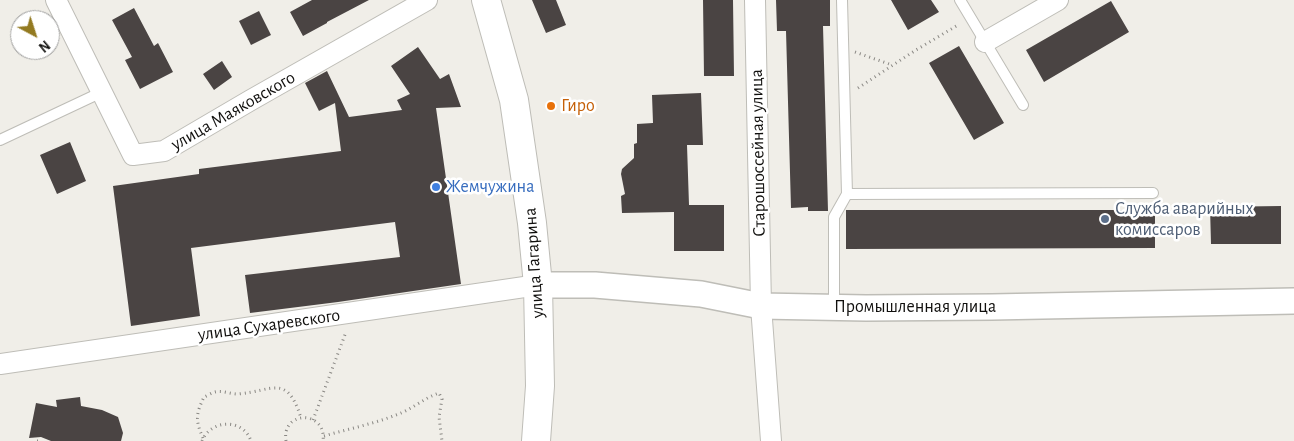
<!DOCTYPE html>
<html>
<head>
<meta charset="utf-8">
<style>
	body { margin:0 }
	#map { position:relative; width:1294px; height:441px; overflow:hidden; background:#f0eee8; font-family:"Alegreya Sans",sans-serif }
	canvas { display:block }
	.north { position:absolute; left:10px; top:10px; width:50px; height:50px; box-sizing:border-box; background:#fff; border:1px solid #9f9f9e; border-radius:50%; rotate:140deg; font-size:14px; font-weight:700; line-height:20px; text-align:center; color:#100f0d }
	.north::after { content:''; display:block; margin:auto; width:18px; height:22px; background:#937a21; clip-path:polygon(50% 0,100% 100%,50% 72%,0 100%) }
</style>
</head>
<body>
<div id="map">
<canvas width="1294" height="441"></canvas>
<div class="north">N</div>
</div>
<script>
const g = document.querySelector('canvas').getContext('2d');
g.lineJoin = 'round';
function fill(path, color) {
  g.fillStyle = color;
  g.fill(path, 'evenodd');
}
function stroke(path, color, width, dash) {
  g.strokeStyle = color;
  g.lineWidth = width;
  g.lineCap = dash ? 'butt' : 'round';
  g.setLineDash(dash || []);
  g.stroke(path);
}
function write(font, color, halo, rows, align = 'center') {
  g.font = font + ' "Alegreya Sans",sans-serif';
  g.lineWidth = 5;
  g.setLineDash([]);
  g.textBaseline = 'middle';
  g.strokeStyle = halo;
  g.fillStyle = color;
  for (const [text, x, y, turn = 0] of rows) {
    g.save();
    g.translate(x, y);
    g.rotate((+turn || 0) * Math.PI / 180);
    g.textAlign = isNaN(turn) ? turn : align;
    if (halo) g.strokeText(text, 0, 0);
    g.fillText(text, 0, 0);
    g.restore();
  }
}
const building = new Path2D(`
	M 312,0 L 369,0 L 327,22 L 327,23 L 303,36 L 290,12 Z
	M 532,0 L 556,0 L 566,25 L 546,33 Z
	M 703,0 L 733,0 L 734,76 L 704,76 Z
	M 776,0 L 830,0 L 830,26 L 823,26 L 828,211 L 808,211 L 808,207 L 791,208 L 786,31 L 777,31 Z
	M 891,0 L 931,0 L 939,12 L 908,30 Z
	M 1111,1 L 1129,32 L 1044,82 L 1026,50 Z
	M 134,8 L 154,46 L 158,43 L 173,72 L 140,89 L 125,60 L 132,57 L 112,20 Z
	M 259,11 L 271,35 L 251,45 L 239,21 Z
	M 959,46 L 1004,123 L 974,140 L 929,63 Z
	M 418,47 L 440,79 L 449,74 L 461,107 L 436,108 L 461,284 L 338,302 L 250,313 L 245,275 L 400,257 L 395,222 L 191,248 L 200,316 L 131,326 L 113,186 L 199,174 L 199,169 L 341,151 L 335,103 L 319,111 L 305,83 L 327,71 L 349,117 L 402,110 L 397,100 L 410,94 L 391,66 Z
	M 222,61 L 232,77 L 214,90 L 203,74 Z
	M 701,93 L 703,145 L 687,145 L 689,205 L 724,205 L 724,251 L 674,251 L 674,212 L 622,213 L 621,196 L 625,194 L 621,174 L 622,169 L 634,158 L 634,144 L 637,143 L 637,124 L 653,123 L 652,95 Z
	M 70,142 L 86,181 L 57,194 L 40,155 Z
	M 1281,206 L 1281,244 L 1211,244 L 1210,207 Z
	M 846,210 L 1155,210 L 1155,248 L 846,249 Z
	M 80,397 L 81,406 L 102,410 L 118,417 L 123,433 L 121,441 L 51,441 L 41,437 L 29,438 L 36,403 L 57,407 L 56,400 Z`);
const path = new Path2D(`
	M 855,52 L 892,65
	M 858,88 L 916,50 L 958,25
	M 313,420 L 346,332
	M 324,436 C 348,429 373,424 396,415 C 411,410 424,398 439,393 L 442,399 L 439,417 L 442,441
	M 203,438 C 195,420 196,414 204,397 C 207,396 211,393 215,392 C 222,390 230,394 238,394 C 273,391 287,373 301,418
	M 37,441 L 41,441
	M 202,441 C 211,419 243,418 251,441
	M 286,441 C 281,410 327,410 323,441`);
const service = new Path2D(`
	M 842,0 L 847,194
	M 960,0 L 1023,105
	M 0,140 L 102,92
	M 834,307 L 834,217 L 847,194 L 1153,193`);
const minor = new Path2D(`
	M 56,0 L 133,155 L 164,151 L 251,100 L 427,0
	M 755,0 L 761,306 L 771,441
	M 985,42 L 1058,0
	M 0,364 L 538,285`);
const tertiary = new Path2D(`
	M 538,285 L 595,285 L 701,294 L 761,306 L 866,308 L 992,307 L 1294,301`);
const secondary = new Path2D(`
	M 486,0 L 514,100 L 532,223 L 538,285 L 540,386 L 536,441`);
const markers = [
	[551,106,5,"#e8710a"],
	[436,187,5,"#3f7fe0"],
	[1105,219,5,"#5c6f8a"]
];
const foodNames = [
	["Гиро",561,106]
];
const streetNames = [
	["улица Маяковского",233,111,-30],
	["Старошоссейная улица",758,153,-91],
	["улица Гагарина",534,263,-94],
	["Промышленная улица",915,307],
	["улица Сухаревского",269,325,-8]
];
const shopNames = [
	["Жемчужина",446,187]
];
const serviceNames = [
	["Служба аварийных",1115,209],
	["комиссаров",1115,230]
];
fill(building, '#4a4443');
stroke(service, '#bebdb7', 12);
stroke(minor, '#bebdb7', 22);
stroke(tertiary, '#bebdb7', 28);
stroke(secondary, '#bebdb7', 30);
stroke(path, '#8a8884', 3, [1, 4]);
stroke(service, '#fff', 10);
stroke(minor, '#fff', 20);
stroke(tertiary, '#fff', 25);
stroke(secondary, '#fff', 28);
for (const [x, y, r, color] of markers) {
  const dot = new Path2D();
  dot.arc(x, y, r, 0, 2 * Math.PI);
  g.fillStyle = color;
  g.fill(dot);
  stroke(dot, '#fff', 2);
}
write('18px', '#c56008', '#fff', foodNames, 'left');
write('18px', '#100f0d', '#fff', streetNames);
write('18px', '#366cbe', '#fff', shopNames, 'left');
write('18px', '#4e5e75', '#fff', serviceNames, 'left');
</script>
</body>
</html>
